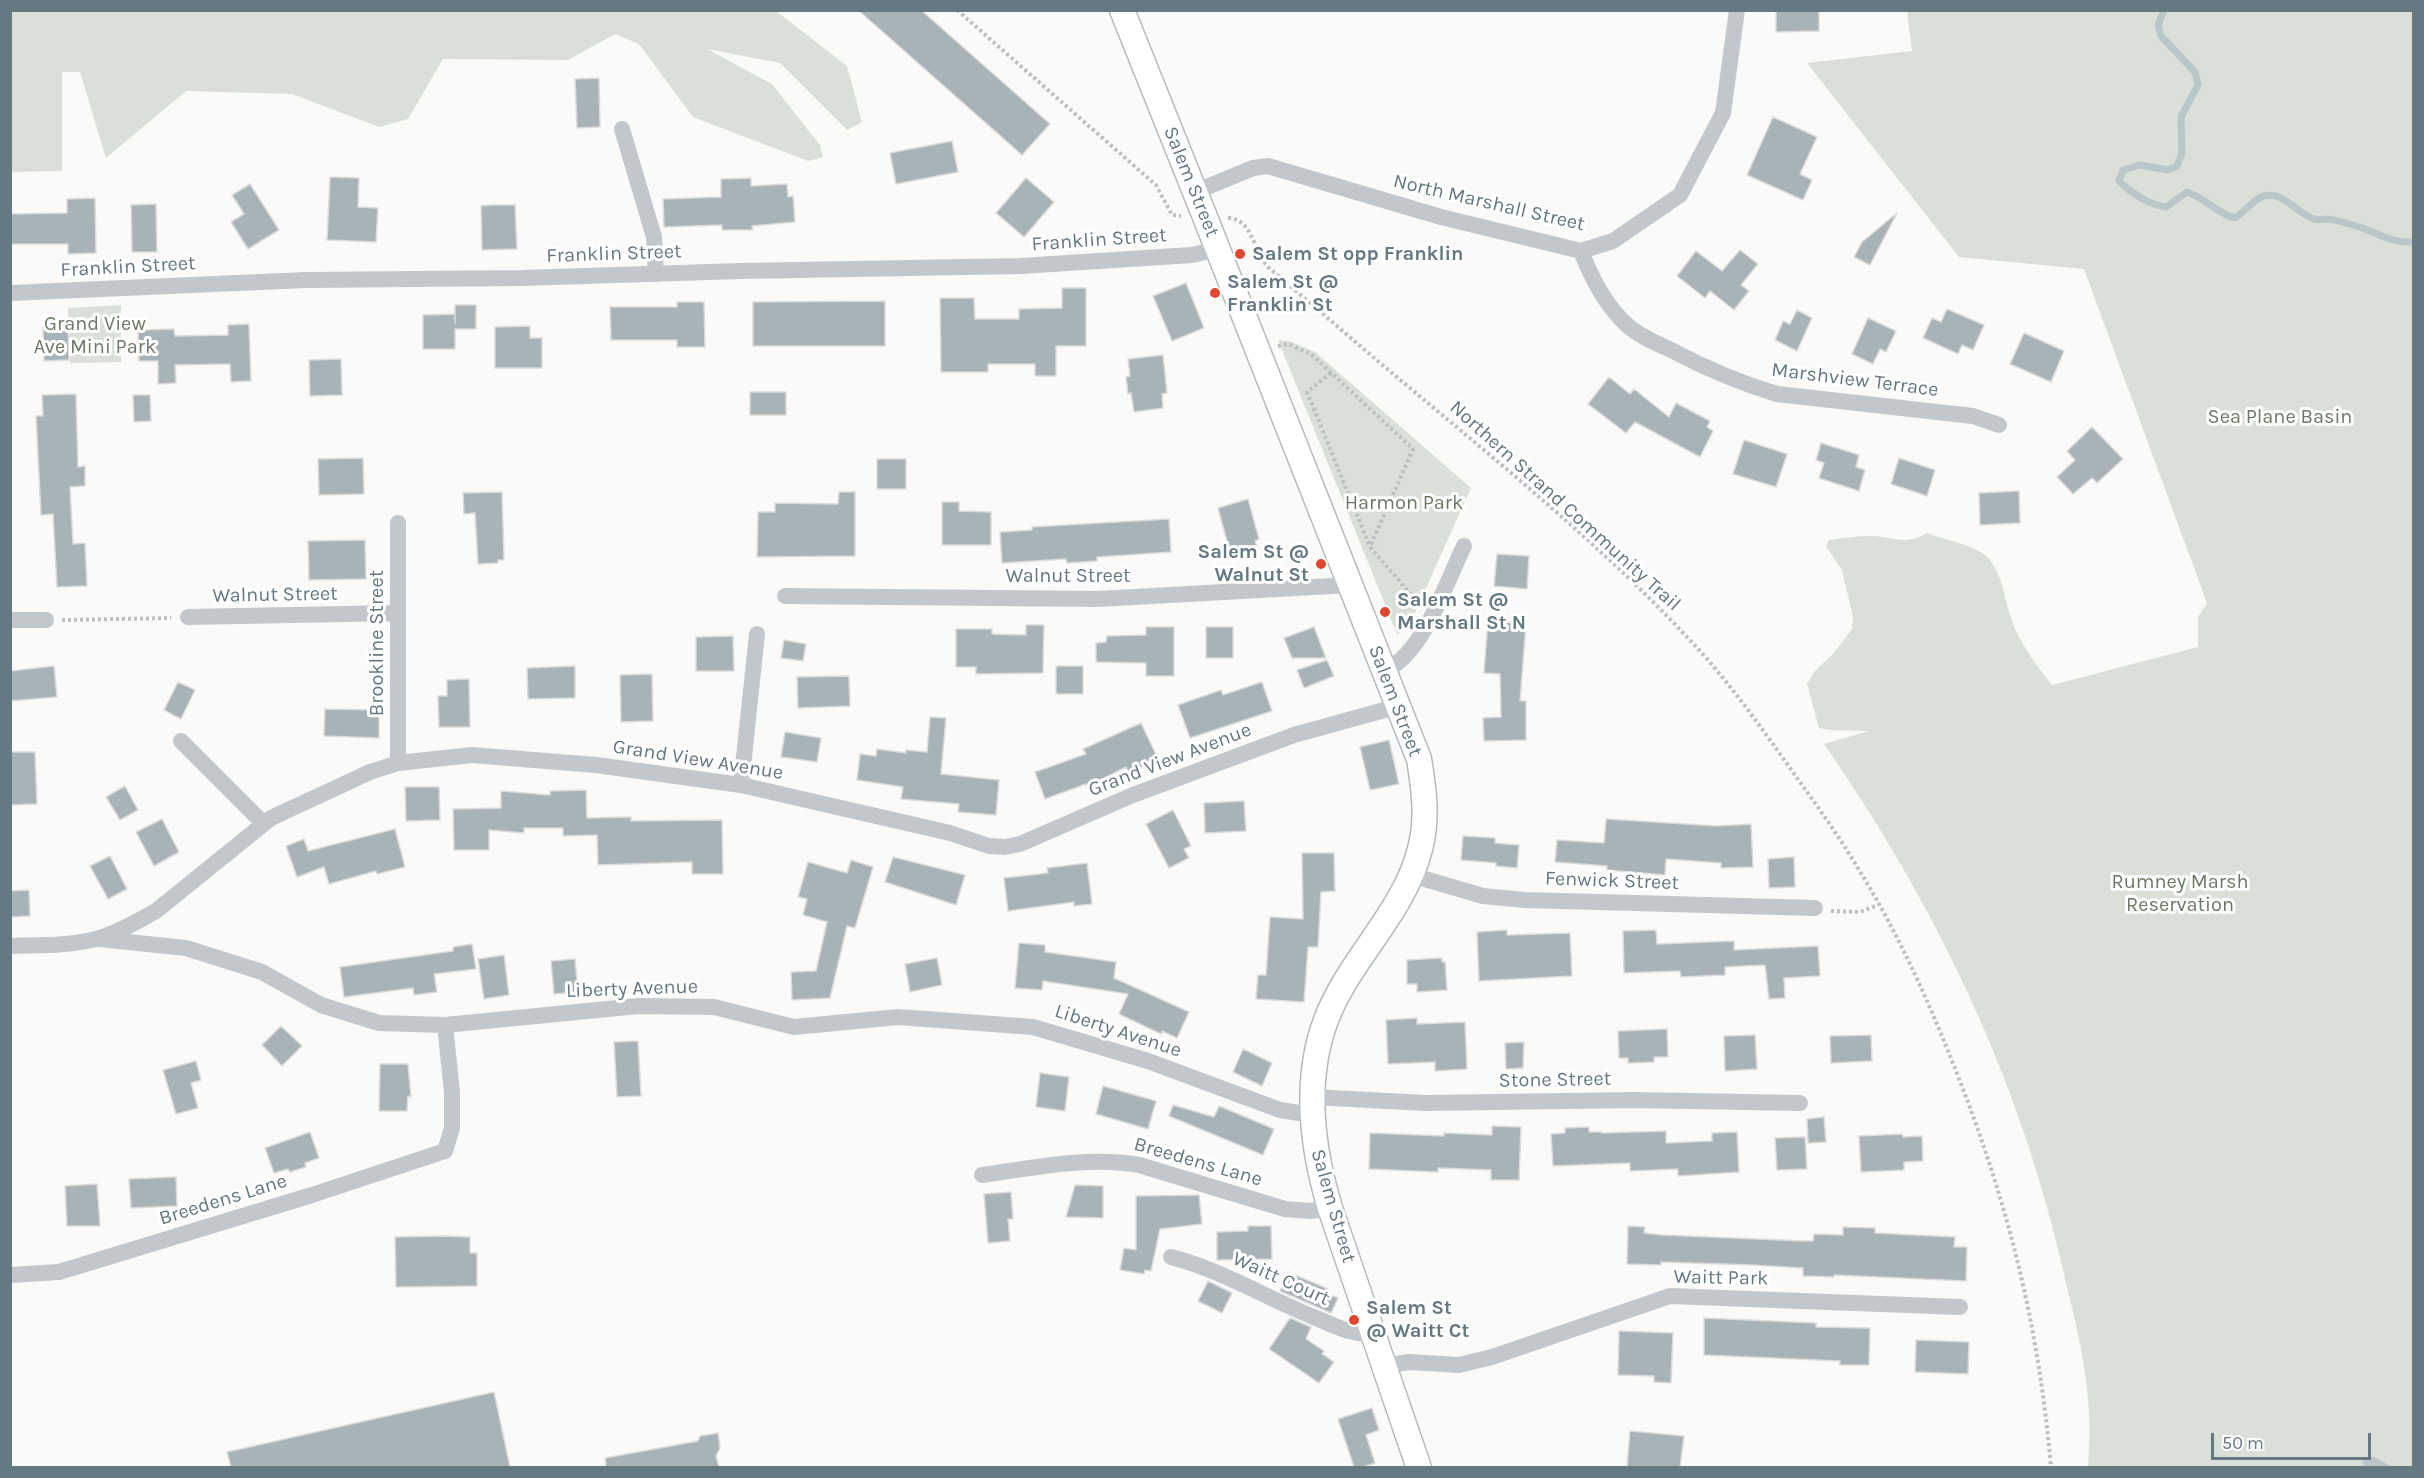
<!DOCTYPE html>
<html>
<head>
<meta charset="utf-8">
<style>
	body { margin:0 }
	#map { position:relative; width:2424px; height:1478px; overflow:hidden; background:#fafaf8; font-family:Karla,sans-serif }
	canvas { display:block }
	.frame { position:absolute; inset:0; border:12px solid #657982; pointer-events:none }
	.scale { position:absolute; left:2211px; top:1433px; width:160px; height:27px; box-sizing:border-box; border:3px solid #657982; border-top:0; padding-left:8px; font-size:18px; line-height:21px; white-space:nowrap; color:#657982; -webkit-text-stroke:4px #fff; paint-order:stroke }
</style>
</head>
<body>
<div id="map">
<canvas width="2424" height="1478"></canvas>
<div class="frame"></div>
<div class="scale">50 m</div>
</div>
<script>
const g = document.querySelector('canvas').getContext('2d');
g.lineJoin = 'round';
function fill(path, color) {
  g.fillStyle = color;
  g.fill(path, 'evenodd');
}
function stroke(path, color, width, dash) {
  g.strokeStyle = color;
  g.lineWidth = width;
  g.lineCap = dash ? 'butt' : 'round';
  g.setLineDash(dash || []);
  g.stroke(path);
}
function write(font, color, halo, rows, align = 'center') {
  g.font = font + ' Karla,sans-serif';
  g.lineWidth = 6;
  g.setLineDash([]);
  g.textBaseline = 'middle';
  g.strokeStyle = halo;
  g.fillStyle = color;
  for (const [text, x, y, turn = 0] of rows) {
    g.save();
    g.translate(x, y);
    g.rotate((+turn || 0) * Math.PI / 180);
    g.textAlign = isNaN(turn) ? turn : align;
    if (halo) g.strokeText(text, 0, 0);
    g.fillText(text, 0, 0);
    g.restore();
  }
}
const green = new Path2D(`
	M 10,11 L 776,11 L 847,66 L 862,122 L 847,130 L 780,63 L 707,49 L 772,84 L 820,145 L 823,157 L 808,161 L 693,117 L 639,44 L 615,34 L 568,60 L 443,59 L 408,119 L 379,127 L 292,94 L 186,91 L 106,158 L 80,72 L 62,72 L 62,171 L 11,172 Z
	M 1907,11 L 2413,11 L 2413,1467 L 2088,1467 C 2089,1449 2090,1431 2089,1413 C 2087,1365 2074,1316 2063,1270 C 2020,1079 1935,904 1824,744 L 1869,731 L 1830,730 L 1819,728 L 1807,684 L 1814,672 L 1834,653 L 1852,629 L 1853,617 L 1842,570 L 1826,546 L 1829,540 C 1843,538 1858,536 1872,536 C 1896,537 1904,546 1927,533 C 1944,540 1976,545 1987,557 C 2003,573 2004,598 2011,618 C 2018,641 2037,666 2052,685 L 2198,647 L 2198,617 L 2207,603 L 2084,269 L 1959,257 L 1807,63 L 1912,51 Z
	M 121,305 L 121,362 L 70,363 L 68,308 Z
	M 1278,340 L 1289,341 L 1315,352 L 1471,488 L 1408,628 L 1397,634 Z`);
const water = new Path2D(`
	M 2374,1457 L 2392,1467 L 2365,1467 L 2362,1463 L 2366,1458 Z`);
const stream = new Path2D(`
	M 2164,10 L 2158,25 L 2161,36 L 2195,72 L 2198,85 L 2181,117 L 2182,153 L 2177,166 L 2168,170 L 2140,165 L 2123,170 L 2119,181 C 2131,193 2149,205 2166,207 L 2187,192 C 2205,198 2217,213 2235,218 C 2245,212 2253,199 2264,196 C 2284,191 2297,214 2314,219 C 2318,220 2324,219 2328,219 C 2337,220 2347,223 2356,226 C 2377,232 2389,243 2414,242`);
const building = new Path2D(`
	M 858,10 L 921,10 L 1050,124 L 1022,155 Z
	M 1776,10 L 1819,10 L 1819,31 L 1776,32 Z
	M 599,78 L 600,127 L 577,128 L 575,79 Z
	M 1773,117 L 1817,137 L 1800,174 L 1812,180 L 1803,200 L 1747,175 Z
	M 952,141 L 958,172 L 896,184 L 890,153 Z
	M 330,177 L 359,178 L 358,207 L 378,208 L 376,242 L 327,240 Z
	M 751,178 L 751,186 L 787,184 L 788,197 L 793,196 L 795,222 L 752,226 L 753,230 L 722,230 L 722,225 L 664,227 L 663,199 L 721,197 L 721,179 Z
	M 1026,178 L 1054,202 L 1024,237 L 996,213 Z
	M 250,184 L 279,230 L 248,249 L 231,222 L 244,214 L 232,195 Z
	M 95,198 L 96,253 L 68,254 L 68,244 L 10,244 L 10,214 L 67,213 L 67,199 Z
	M 156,204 L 157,252 L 132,252 L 131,205 Z
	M 491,205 L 515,205 L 517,249 L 482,250 L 481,206 Z
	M 1897,213 L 1870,265 L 1854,257 L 1862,242 Z
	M 1740,250 L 1758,264 L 1741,285 L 1749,291 L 1734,310 L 1710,291 L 1705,298 L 1677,276 L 1696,251 L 1722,271 Z
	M 1186,283 L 1204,328 L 1172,341 L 1153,296 Z
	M 1062,288 L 1086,288 L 1086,346 L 1056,346 L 1056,376 L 1035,376 L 1035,364 L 988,364 L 988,372 L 941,372 L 940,298 L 974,298 L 975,319 L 1019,319 L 1019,309 L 1062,308 Z
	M 885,301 L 885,346 L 753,346 L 753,302 Z
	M 677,302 L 704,302 L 705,347 L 677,347 L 677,340 L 611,340 L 610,307 L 677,307 Z
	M 455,305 L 476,305 L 476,329 L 455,329 L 455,349 L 423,349 L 423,315 L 455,314 L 455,323 Z
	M 1947,309 L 1984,325 L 1973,350 L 1962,345 L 1958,354 L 1923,338 L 1932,318 L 1941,322 Z
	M 1797,310 L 1812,318 L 1797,351 L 1775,340 L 1783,321 L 1790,324 Z
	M 1868,318 L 1896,331 L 1886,352 L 1880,349 L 1873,364 L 1852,354 Z
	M 249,324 L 251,381 L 231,382 L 230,364 L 175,365 L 176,383 L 158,384 L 158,361 L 139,361 L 138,330 L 174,329 L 175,336 L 228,335 L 228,325 Z
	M 68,325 L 69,360 L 44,361 L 43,326 Z
	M 530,326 L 530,338 L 542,338 L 542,368 L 495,368 L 495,327 Z
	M 2024,333 L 2064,351 L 2051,382 L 2010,364 Z
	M 1163,355 L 1167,393 L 1162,394 L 1163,408 L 1134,412 L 1131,393 L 1128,394 L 1126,377 L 1130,376 L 1128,359 Z
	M 341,359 L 342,395 L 310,396 L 309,360 Z
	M 1609,377 L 1630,394 L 1634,389 L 1669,417 L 1676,403 L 1710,421 L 1707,427 L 1713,431 L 1700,457 L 1635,422 L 1626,433 L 1588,404 Z
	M 750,392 L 786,392 L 786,415 L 750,415 Z
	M 76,394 L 78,467 L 85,466 L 85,486 L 70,487 L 73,544 L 85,543 L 87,586 L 57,587 L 53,514 L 41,515 L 36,416 L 43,416 L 42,395 Z
	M 133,395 L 150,395 L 151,421 L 134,422 Z
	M 2092,427 L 2123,459 L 2097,483 L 2092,478 L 2073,494 L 2057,477 L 2075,460 L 2067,451 Z
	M 1744,440 L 1787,454 L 1776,487 L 1733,474 Z
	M 1821,443 L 1859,455 L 1856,467 L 1865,470 L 1859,491 L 1819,478 L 1824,463 L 1816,460 Z
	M 363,458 L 364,494 L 319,495 L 318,459 Z
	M 1899,458 L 1935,470 L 1927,496 L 1891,484 Z
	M 877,459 L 906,459 L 906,489 L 877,489 Z
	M 2019,491 L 2020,523 L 1980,525 L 1979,493 Z
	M 502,492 L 504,560 L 498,560 L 498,563 L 478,564 L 475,513 L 464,514 L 463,493 Z
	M 839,492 L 855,492 L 855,556 L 757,557 L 758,512 L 775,512 L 775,503 L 838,504 Z
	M 1248,499 L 1259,539 L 1255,541 L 1257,548 L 1231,556 L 1218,508 Z
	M 942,502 L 959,502 L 959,511 L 991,512 L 991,545 L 942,545 Z
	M 1169,519 L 1171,552 L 1097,557 L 1097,561 L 1067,563 L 1066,559 L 1002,563 L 1000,532 L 1032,530 L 1032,527 Z
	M 365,540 L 366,579 L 309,580 L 308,541 Z
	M 1497,554 L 1529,556 L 1527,589 L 1494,586 Z
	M 1488,620 L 1526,624 L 1520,701 L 1526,701 L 1526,740 L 1484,741 L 1483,718 L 1501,717 L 1500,674 L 1484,673 Z
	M 1026,625 L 1044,625 L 1043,673 L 976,674 L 976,667 L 956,667 L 956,629 L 992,629 L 992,634 L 1026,635 Z
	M 1146,627 L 1174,627 L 1174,676 L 1146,676 L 1146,663 L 1096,662 L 1096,643 L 1106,642 L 1107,636 L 1146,635 Z
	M 1206,627 L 1233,627 L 1233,658 L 1206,658 Z
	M 1314,627 L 1326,658 L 1292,658 L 1284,638 Z
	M 733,636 L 734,671 L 696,671 L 696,637 Z
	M 784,640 L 806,644 L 803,661 L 781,658 Z
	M 1327,660 L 1334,676 L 1304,688 L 1297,670 Z
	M 54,666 L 57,697 L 10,701 L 10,671 Z
	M 575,666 L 575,698 L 528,699 L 527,668 Z
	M 1056,666 L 1083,666 L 1083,694 L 1056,694 Z
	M 652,674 L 653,721 L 621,722 L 620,675 Z
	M 849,676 L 850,706 L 798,708 L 797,677 Z
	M 469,679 L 470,727 L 439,727 L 438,696 L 447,696 L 447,680 Z
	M 178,682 L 195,690 L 181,719 L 164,710 Z
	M 1262,682 L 1272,711 L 1190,738 L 1178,705 L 1221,690 L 1223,695 Z
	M 325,709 L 379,710 L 379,738 L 324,736 Z
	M 930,717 L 946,718 L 941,774 L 999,780 L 996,815 L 958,812 L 959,804 L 901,799 L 903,787 L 857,780 L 860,754 L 876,756 L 877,749 L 906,753 L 906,750 L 927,752 Z
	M 1141,723 L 1158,759 L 1129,773 L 1126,767 L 1087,787 L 1086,784 L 1045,799 L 1035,772 L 1086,754 L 1083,749 Z
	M 785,732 L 821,738 L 817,762 L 781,757 Z
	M 1389,740 L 1399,784 L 1370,790 L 1360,747 Z
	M 10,752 L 35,752 L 37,804 L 10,805 Z
	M 125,786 L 138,810 L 120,820 L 106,797 Z
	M 405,787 L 439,787 L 440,820 L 406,821 Z
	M 586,790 L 587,818 L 631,817 L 631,821 L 722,820 L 723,874 L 692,874 L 692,862 L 598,865 L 597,835 L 563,836 L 563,828 L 524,828 L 524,833 L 489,830 L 489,850 L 454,850 L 453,809 L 501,808 L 501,791 L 550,795 L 550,791 Z
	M 1244,801 L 1246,831 L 1205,833 L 1204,803 Z
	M 1173,810 L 1191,846 L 1184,849 L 1189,858 L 1169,868 L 1146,824 Z
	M 162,819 L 179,852 L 154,866 L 136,832 Z
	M 1606,819 L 1717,826 L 1751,824 L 1753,867 L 1721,868 L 1721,863 L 1666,859 L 1665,875 L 1607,870 L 1607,866 L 1555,862 L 1557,840 L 1604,843 Z
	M 395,829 L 405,867 L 377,874 L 376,871 L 329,884 L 324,867 L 297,877 L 286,846 L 304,839 L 308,851 Z
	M 1463,836 L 1495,838 L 1495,843 L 1519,845 L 1517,868 L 1496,866 L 1496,863 L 1461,860 Z
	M 1302,853 L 1334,853 L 1335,891 L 1321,892 L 1318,947 L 1308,947 L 1304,1002 L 1256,999 L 1258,975 L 1266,975 L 1270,917 L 1303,919 Z
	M 110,856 L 127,889 L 108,899 L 90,866 Z
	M 893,857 L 965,875 L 956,905 L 885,882 Z
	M 1794,857 L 1795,887 L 1769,888 L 1768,859 Z
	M 851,860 L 873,867 L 855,928 L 847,926 L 830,998 L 792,1000 L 791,972 L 816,971 L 827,922 L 803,915 L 807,899 L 798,897 L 808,862 L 847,873 Z
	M 1087,863 L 1092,904 L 1074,906 L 1074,902 L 1008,911 L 1004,878 L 1048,873 L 1047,868 Z
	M 29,890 L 30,916 L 10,917 L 10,891 Z
	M 1507,930 L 1507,935 L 1570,933 L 1572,976 L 1479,981 L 1477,932 Z
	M 1656,930 L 1657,944 L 1734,941 L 1734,950 L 1818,946 L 1820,976 L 1784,978 L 1785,998 L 1769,999 L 1765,965 L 1725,967 L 1725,975 L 1681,977 L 1680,971 L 1624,973 L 1623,931 Z
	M 1019,943 L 1045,945 L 1045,952 L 1116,962 L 1114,978 L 1189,1012 L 1177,1038 L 1162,1031 L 1161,1034 L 1119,1014 L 1128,994 L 1043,981 L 1042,990 L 1015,988 Z
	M 472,944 L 476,969 L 434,974 L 437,992 L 414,995 L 413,988 L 344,997 L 340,967 L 453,951 L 453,947 Z
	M 504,955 L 509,995 L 484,999 L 478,959 Z
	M 937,958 L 942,985 L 910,992 L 905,964 Z
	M 1442,958 L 1442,962 L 1445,962 L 1447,990 L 1417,992 L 1417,984 L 1407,984 L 1407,960 Z
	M 575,959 L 578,992 L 554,994 L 551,961 Z
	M 1417,1018 L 1417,1024 L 1465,1022 L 1467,1069 L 1435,1071 L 1435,1062 L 1388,1064 L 1386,1020 Z
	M 281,1026 L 302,1046 L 282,1066 L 262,1045 Z
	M 1667,1029 L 1668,1057 L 1654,1057 L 1654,1062 L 1628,1063 L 1628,1058 L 1619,1058 L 1618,1031 Z
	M 1755,1035 L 1757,1069 L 1725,1071 L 1724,1036 Z
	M 1871,1035 L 1872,1061 L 1831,1063 L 1830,1036 Z
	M 638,1041 L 641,1096 L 617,1097 L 614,1042 Z
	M 1524,1042 L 1523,1068 L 1506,1069 L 1505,1043 Z
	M 1243,1049 L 1272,1063 L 1262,1086 L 1233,1072 Z
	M 196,1061 L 201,1080 L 191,1083 L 198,1108 L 176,1114 L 163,1070 Z
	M 380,1064 L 408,1064 L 411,1097 L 408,1096 L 407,1111 L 379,1111 Z
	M 1040,1073 L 1069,1077 L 1065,1111 L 1036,1107 Z
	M 1103,1086 L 1156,1101 L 1148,1129 L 1096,1114 Z
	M 1173,1105 L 1214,1117 L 1219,1106 L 1274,1129 L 1263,1155 L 1169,1116 Z
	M 1824,1117 L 1826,1142 L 1808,1143 L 1807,1119 Z
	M 1492,1126 L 1521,1127 L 1519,1180 L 1491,1180 L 1491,1170 L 1438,1168 L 1438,1172 L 1369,1169 L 1370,1133 L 1444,1136 L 1444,1133 L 1492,1135 Z
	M 1589,1127 L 1589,1132 L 1601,1132 L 1601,1133 L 1666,1131 L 1666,1143 L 1712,1141 L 1712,1133 L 1737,1132 L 1739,1172 L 1678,1176 L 1678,1169 L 1630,1171 L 1630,1163 L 1553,1166 L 1551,1134 L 1565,1133 L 1565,1128 Z
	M 310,1132 L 319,1158 L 305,1163 L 306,1167 L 290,1172 L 288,1169 L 274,1173 L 265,1148 Z
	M 1902,1134 L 1903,1137 L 1922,1136 L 1923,1161 L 1904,1162 L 1904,1170 L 1861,1172 L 1859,1136 Z
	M 1805,1137 L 1807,1169 L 1777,1170 L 1775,1138 Z
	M 176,1177 L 177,1206 L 131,1208 L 129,1179 Z
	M 97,1184 L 100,1226 L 67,1226 L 65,1186 Z
	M 1075,1185 L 1103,1186 L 1103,1218 L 1066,1217 Z
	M 1011,1192 L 1013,1219 L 1008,1219 L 1010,1241 L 988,1243 L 984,1194 Z
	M 1199,1195 L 1202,1224 L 1160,1229 L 1151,1271 L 1145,1270 L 1144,1274 L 1120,1270 L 1124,1248 L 1136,1250 L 1136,1196 Z
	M 1248,1226 L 1271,1226 L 1272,1259 L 1217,1260 L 1217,1232 L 1248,1231 Z
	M 1628,1226 L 1645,1227 L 1644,1233 L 1662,1235 L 1804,1241 L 1813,1241 L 1814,1234 L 1843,1235 L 1843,1227 L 1875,1228 L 1875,1233 L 1955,1237 L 1954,1247 L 1967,1247 L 1966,1281 L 1834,1275 L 1834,1277 L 1803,1276 L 1803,1268 L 1753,1265 L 1661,1262 L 1661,1265 L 1627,1264 Z
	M 443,1236 L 470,1237 L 470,1253 L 477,1253 L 477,1286 L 396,1287 L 395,1237 Z
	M 1288,1272 L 1328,1289 L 1327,1293 L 1338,1298 L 1331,1313 L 1280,1291 Z
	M 1208,1281 L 1232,1293 L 1222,1313 L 1198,1301 Z
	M 1290,1318 L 1311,1327 L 1306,1339 L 1324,1351 L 1322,1354 L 1334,1362 L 1319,1383 L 1269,1349 Z
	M 1704,1318 L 1816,1323 L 1816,1327 L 1870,1328 L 1869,1365 L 1840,1365 L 1840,1361 L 1704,1355 Z
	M 1619,1331 L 1673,1333 L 1671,1383 L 1654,1382 L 1654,1376 L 1618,1375 Z
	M 1916,1340 L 1969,1342 L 1968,1374 L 1915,1372 Z
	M 494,1392 L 510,1467 L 231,1467 L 227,1452 Z
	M 1372,1408 L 1379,1430 L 1366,1435 L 1375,1463 L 1363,1467 L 1354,1467 L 1338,1419 Z
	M 1630,1431 L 1684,1436 L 1680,1467 L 1627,1467 Z
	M 718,1433 L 720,1448 L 716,1456 L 719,1467 L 606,1467 L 605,1458 L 698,1441 L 700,1436 Z`);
const path = new Path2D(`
	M 957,10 L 1156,185 L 1172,215 L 1181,216
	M 1228,218 C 1253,219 1252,249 1268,267 C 1315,307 1362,348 1410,388 C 1505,468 1602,546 1687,637 C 1726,678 1759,724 1792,771 C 1815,803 1839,836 1859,870 C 1898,933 1929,1002 1956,1071 C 2008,1203 2039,1326 2051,1468
	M 1278,346 L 1288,344 L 1311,354 L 1413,449 L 1370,547
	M 1331,373 L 1307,392 L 1370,547 L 1419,604
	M 62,620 L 171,618
	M 1831,911 L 1860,912 L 1878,905`);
const minor = new Path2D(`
	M 622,129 L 654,237 L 656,274
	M 1195,192 L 1253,168 L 1268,166 L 1441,217 L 1581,251 L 1613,241 L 1680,195 L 1723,113 L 1737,10
	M 1581,251 C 1591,277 1606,306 1627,325 C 1639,336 1656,343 1671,350 C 1705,368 1740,383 1777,394 L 1973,416 L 1999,425
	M 10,293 L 306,280 L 522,278 L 741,271 L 1021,266 L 1192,255 L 1218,249
	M 398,523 L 398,763
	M 785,596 L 1098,599 L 1350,585
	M 188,617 L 398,613
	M 10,620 L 46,620
	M 1385,671 C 1424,652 1445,585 1464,546
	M 181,741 L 262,822
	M 741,785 L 757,634
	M 1411,875 L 1483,896 L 1525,900 L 1815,908
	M 99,939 L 186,948 L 262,972 L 321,1005 L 379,1023 L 445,1025 L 638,1006 L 714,1007 L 794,1027 L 898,1017 L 1033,1027 L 1148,1061 L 1280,1110 L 1312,1115
	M 10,946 C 38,945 68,946 96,939 C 116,934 138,921 156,911 L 271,818 L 370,772 L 398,763 L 472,755 L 596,765 L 741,785 L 950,833 L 989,846 L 1005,847 L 1020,844 L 1133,795 L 1294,735 L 1399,706
	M 1312,1097 L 1426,1103 L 1634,1100 L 1800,1103
	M 982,1175 C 1033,1168 1087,1156 1139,1165 L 1285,1209 L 1310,1211 L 1330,1208
	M 1171,1257 C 1222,1270 1268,1299 1316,1318 C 1335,1326 1353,1336 1373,1333
	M 10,1275 L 59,1272 L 312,1195 L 445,1151 L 452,1128 L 452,1092 L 445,1025
	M 1385,1366 L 1409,1362 L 1459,1365 L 1492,1357 L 1670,1296 L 1960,1307`);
const secondary = new Path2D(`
	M 1122,10 L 1205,217 L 1419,759 C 1424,789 1428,819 1420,849 C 1404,913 1349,959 1326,1020 C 1303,1081 1312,1148 1330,1208 L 1419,1468`);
const markers = [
	[1240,254,6,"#e24630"],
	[1215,293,6,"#e24630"],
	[1321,564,6,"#e24630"],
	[1385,612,6,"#e24630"],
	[1354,1320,6,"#e24630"]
];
const streetNames = [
	["Salem Street",1191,182,68],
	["North Marshall Street",1489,203,13],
	["Franklin Street",1099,240,-4],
	["Franklin Street",614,254,-2],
	["Franklin Street",128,267,-3],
	["Marshview Terrace",1855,380,7],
	["Northern Strand Community Trail",1565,506,42],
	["Walnut Street",1068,576],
	["Walnut Street",275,595,-1],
	["Brookline Street",377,643,-90],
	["Salem Street",1395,701,69],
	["Grand View Avenue",698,760,9],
	["Grand View Avenue",1170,760,-21],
	["Fenwick Street",1612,881,2],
	["Liberty Avenue",632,989,-2],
	["Liberty Avenue",1118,1031,18],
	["Stone Street",1555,1080,-1],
	["Breedens Lane",1198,1162,16],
	["Breedens Lane",223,1200,-17],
	["Salem Street",1333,1206,74],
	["Waitt Park",1721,1278,1],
	["Waitt Court",1281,1279,24]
];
const poiNames = [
	["Salem St opp Franklin",1252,254],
	["Salem St @",1227,282],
	["Franklin St",1227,305],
	["Salem St @",1309,552,"right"],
	["Walnut St",1309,575,"right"],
	["Salem St @",1397,600],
	["Marshall St N",1397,623],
	["Salem St",1366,1308],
	["@ Waitt Ct",1366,1331]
];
const parkNames = [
	["Grand View",95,324],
	["Ave Mini Park",95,347],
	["Sea Plane Basin",2280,417],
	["Harmon Park",1404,503],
	["Rumney Marsh",2180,882],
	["Reservation",2180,905]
];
fill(green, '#dadfd7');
fill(water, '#b9c7ca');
stroke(stream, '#b9c7ca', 7);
fill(building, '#a8b3b7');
stroke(building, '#dcdcda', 1.5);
stroke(secondary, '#b3bbbe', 27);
stroke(path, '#bbc0c2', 4, [3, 3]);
stroke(minor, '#c1c7ca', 16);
stroke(secondary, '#fff', 24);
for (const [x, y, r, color] of markers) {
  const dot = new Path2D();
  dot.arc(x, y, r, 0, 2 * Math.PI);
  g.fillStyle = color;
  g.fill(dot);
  stroke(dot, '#fff', 2);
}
write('20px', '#657982', '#fff', streetNames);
write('bold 20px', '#657982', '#fff', poiNames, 'left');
write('20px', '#6a7a64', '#fff', parkNames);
</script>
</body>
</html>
